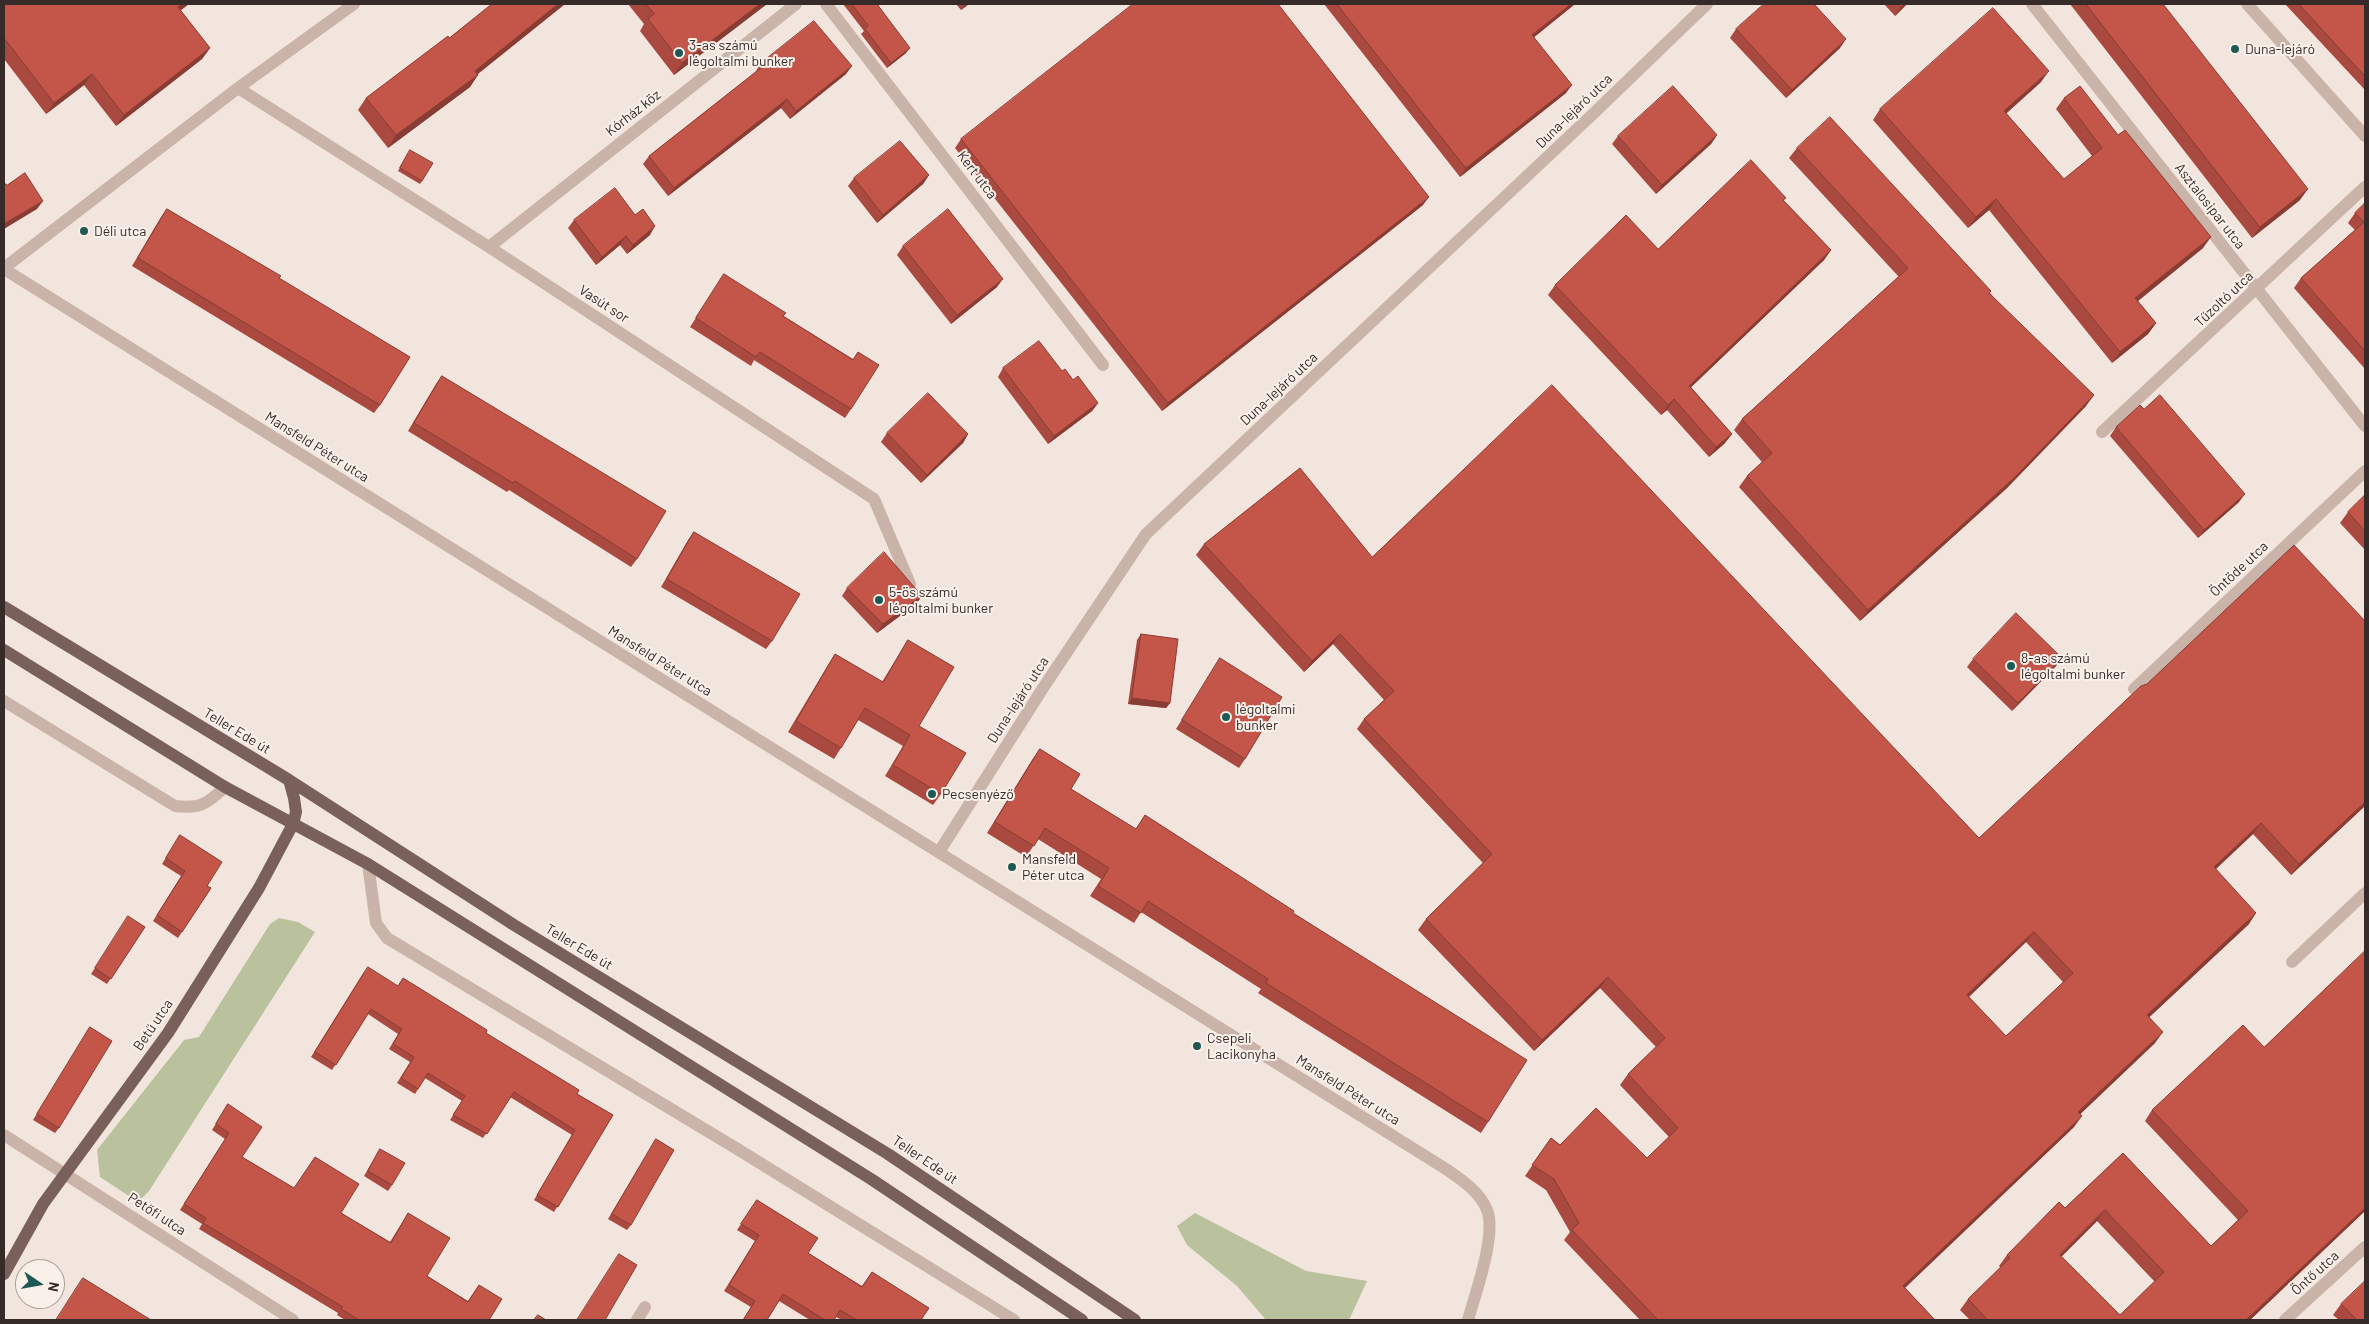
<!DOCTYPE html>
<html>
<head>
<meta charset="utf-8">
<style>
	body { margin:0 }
	#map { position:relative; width:2369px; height:1324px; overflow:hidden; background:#f2e5dd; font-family:Barlow,sans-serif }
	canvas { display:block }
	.frame { position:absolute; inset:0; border:5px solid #372b29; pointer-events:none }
	.north { position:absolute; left:15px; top:1259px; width:50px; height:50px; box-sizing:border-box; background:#faf0ea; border:1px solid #aca19d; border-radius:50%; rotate:102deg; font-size:14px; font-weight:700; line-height:20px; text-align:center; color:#372b29 }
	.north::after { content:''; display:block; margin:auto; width:18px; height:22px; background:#1f5954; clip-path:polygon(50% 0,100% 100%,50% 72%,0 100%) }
</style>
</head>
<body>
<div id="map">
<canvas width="2369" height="1324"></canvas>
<div class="frame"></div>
<div class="north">N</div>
</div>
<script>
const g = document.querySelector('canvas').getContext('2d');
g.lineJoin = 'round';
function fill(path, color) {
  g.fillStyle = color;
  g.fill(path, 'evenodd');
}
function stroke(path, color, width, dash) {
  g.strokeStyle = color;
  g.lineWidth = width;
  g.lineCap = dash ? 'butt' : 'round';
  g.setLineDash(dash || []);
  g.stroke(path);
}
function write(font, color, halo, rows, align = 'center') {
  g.font = font + ' Barlow,sans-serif';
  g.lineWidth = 4;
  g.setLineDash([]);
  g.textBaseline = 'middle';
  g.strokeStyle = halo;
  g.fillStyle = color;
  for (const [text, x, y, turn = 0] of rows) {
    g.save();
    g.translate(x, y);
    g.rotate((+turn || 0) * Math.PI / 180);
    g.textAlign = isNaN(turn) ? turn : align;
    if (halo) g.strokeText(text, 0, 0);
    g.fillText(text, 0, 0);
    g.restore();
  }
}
const green = new Path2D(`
	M 279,918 L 298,922 L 315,932 L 149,1191 L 138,1202 L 100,1177 L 97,1150 L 184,1040 L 199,1037 L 270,924 Z
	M 1195,1213 L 1306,1271 L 1367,1281 L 1349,1320 L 1266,1320 L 1237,1286 L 1187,1245 L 1177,1226 Z`);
const minor = new Path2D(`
	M 826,4 L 1103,365
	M 2032,4 L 2365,426
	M 2247,4 L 2365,136
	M 238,88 L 489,247 L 874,499 L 910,584
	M 489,247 L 796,4
	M 4,268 L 238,88 L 354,4
	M 4,269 L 1446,1169 C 1462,1180 1480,1192 1487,1210 C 1497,1234 1475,1295 1468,1320
	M 2102,432 L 2365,187
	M 2134,689 L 2365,471
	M 4,701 L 175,806 C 200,809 207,804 225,787
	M 939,852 L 1043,688 L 1146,534 L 1593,114 L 1707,4
	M 368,864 L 376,923 L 387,938 L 739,1150 L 1014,1320
	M 2292,962 L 2365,893
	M 4,1135 L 293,1320
	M 637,1320 L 645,1307
	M 2285,1320 L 2365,1247`);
const major = new Path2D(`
	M 4,607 L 289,780 L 514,925 L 888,1154 L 1135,1320
	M 4,650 L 225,787 L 368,864 L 871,1179 L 1082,1320
	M 4,1274 L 43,1204 L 168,1033 L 259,888 L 293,824 L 296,812 L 294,798 L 289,780`);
const wall = new Path2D(`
	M 4,4 L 189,4 L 180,11 L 210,48 L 202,59 L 116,126 L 84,85 L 46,114 L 4,59 Z
	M 565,4 L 478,74 L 470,87 L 388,148 L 358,110 L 366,98 L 449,38 Z
	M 628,4 L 767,4 L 674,75 L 640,31 L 644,24 Z
	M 843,4 L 877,4 L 906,53 L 887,68 L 861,34 L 864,31 Z
	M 956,4 L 969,4 L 961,10 Z
	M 1324,4 L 1575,4 L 1534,37 L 1566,93 L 1460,177 Z
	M 1884,4 L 1907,4 L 1895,16 Z
	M 2070,4 L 2163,4 L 2300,200 L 2252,238 Z
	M 2285,4 L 2365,4 L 2365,90 Z
	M 1736,29 L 1840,48 L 1786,98 L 1730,38 Z
	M 760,64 L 846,74 L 790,119 L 781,108 L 668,196 L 643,164 L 649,156 L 755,73 Z
	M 2041,82 L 2006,113 L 2064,179 L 2092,156 L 2056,109 L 2064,98 L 2203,248 L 2138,301 L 2156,323 L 2148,334 L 2112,363 L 1989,210 L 1968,228 L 1873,120 L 1880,109 Z
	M 1717,135 L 1711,144 L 1656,194 L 1612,144 L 1618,136 Z
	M 961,139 L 1423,205 L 1162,411 L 955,148 Z
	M 1797,148 L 1990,293 L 2086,406 L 2007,488 L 1860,621 L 1739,487 L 1747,476 L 1762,462 L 1734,430 L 1742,419 L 1899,277 L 1789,158 Z
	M 408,153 L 422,181 L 420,184 L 398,171 Z
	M 929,175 L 923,184 L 877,223 L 848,186 L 854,178 Z
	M 1784,201 L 1831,250 L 1824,260 L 1691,387 L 1732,434 L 1724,444 L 1709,457 L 1667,410 L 1661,415 L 1548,295 L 1555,285 L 1658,249 Z
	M 2365,203 L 2365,369 L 2294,288 L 2301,278 L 2355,230 L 2348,223 L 2355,213 Z
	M 167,209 L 279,278 L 380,405 L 374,413 L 132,266 L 161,217 Z
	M 574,220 L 650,235 L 627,254 L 620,245 L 596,265 L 568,228 Z
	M 903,246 L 997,287 L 951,324 L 897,255 Z
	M 724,274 L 783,316 L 853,359 L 858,352 L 851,409 L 845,418 L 754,360 L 751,366 L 690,327 Z
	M 1003,368 L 1062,371 L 1073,380 L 1098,403 L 1092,411 L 1048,444 L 998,377 Z
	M 442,376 L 637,559 L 631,567 L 509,490 L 507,492 L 408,431 L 436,384 Z
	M 2144,409 L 2239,502 L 2198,538 L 2110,436 L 2116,427 Z
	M 887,433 L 968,434 L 963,443 L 921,483 L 881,442 Z
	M 2365,495 L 2365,550 L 2340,523 L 2348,512 Z
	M 694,532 L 772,641 L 766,649 L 661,587 L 688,540 Z
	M 1204,544 L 1372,557 L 1979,838 L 2365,806 L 2291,875 L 2253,834 L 2216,869 L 2249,924 L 2149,1017 L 2155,1043 L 2080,1114 L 2074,1127 L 1905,1288 L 1935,1320 L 1640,1320 L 1564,1240 L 1570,1232 L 1546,1190 L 1525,1176 L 1551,1138 L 1560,1145 L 1647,1158 L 1669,1137 L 1620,1085 L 1628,1074 L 1656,1047 L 1600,988 L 1534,1051 L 1418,930 L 1426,919 L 1483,863 L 1357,729 L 1364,719 L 1384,700 L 1333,644 L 1304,672 L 1196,555 ZM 2026,942 L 2063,982 L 2006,1036 L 1969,997 Z
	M 847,588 L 922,596 L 916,604 L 877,633 L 842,596 Z
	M 1141,634 L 1170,703 L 1166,708 L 1128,704 L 1137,640 Z
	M 908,640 L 919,726 L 941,794 L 933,805 L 885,776 L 903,746 L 858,720 L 841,748 L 834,759 L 788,732 L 828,665 L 835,654 L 882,682 L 901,651 Z
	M 1220,658 L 1245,759 L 1239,768 L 1176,729 Z
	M 2062,658 L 2056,666 L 2012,711 L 1967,667 L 1973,659 Z
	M 1040,749 L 1071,789 L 1136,829 L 1145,815 L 1293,913 L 1488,1122 L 1481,1133 L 1258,993 L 1261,989 L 1141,912 L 1134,923 L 1090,896 L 1101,879 L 1038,839 L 1026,857 L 987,833 L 1032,760 Z
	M 180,835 L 207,886 L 211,888 L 178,938 L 153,921 L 181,876 L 162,864 Z
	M 125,922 L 145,927 L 107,984 L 91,974 Z
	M 364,972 L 398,986 L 486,1033 L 577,1094 L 613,1115 L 554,1212 L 534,1200 L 572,1135 L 510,1097 L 483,1138 L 450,1120 L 462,1101 L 425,1078 L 415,1094 L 397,1083 L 410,1062 L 389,1049 L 398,1034 L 368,1014 L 332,1070 L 311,1057 Z
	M 90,1027 L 59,1128 L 55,1133 L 33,1120 Z
	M 228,1104 L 242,1157 L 294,1188 L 341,1213 L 390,1242 L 408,1213 L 427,1276 L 468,1301 L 479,1285 L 489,1320 L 345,1320 L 337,1315 L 338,1313 L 199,1229 L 202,1224 L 180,1210 L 225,1139 L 212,1130 Z
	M 2152,1110 L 2365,1211 L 2250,1320 L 1970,1320 L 1960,1310 L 1968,1299 L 2001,1268 L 1999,1266 L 2007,1255 L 2065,1208 L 2123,1153 L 2211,1246 L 2238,1220 L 2145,1121 ZM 2097,1221 L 2155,1282 L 2120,1315 L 2061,1257 Z
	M 656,1139 L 631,1225 L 627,1230 L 608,1219 Z
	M 380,1149 L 392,1185 L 388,1191 L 364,1176 Z
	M 757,1200 L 808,1253 L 862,1286 L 872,1272 L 921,1320 L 842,1320 L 836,1317 L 834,1320 L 810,1320 L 779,1301 L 767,1320 L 743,1320 L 751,1307 L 724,1291 L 755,1241 L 737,1230 Z
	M 2341,1304 L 2365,1320 L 2339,1320 L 2333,1315 Z`);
const shadedWall = new Path2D(`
	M 183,4 L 189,4 L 170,18 L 178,7 Z
	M 558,4 L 565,4 L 466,83 L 475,71 Z
	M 760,4 L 767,4 L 674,75 L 682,63 Z
	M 965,4 L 969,4 L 961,10 Z
	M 1571,4 L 1575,4 L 1527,43 L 1532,35 Z
	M 1904,4 L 1907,4 L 1895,16 L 1901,7 Z
	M 1846,39 L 1840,48 L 1786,98 L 1792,90 Z
	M 210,48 L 202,59 L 116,126 L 124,115 Z
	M 910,48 L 906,53 L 887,68 L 891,63 Z
	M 852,66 L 846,74 L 790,119 L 796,111 Z
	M 2049,71 L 2041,82 L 1997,122 L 2004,111 Z
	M 92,74 L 84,85 L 46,114 L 54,103 Z
	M 478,75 L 470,87 L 388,148 L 396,135 Z
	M 1572,85 L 1566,93 L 1460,177 L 1466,168 Z
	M 787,99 L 781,108 L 668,196 L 674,188 Z
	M 1717,135 L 1711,144 L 1656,194 L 1662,185 Z
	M 929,175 L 923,184 L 877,223 L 883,215 Z
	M 2308,189 L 2300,200 L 2252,238 L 2260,227 Z
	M 1429,197 L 1423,205 L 1162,411 L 1168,403 Z
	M 1996,199 L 1989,210 L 1968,228 L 1976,217 Z
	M 43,201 L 37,209 L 4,229 L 4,225 L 5,223 Z
	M 655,226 L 650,235 L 627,254 L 633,245 Z
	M 626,236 L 620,245 L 596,265 L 602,257 Z
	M 2211,237 L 2203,248 L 2128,309 L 2135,298 Z
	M 1831,250 L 1824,260 L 1682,396 L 1689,386 Z
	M 1003,279 L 997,287 L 951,324 L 957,315 Z
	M 2156,323 L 2148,334 L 2112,363 L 2120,352 Z
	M 2094,395 L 2086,406 L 2007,488 L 1860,621 L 1868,610 Z
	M 1674,399 L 1667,410 L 1661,415 L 1668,405 Z
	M 1098,403 L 1092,411 L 1048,444 L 1054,436 Z
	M 968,434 L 963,443 L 921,483 L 927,475 Z
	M 1732,434 L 1724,444 L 1709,457 L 1716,447 Z
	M 2245,494 L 2239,502 L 2198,538 L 2204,530 Z
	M 922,596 L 916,604 L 877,633 L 883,624 Z
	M 1340,634 L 1333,644 L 1304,672 L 1312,661 Z
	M 2062,658 L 2056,666 L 2012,711 L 2018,703 Z
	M 1132,698 L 1170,703 L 1166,708 L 1128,704 Z
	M 2365,802 L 2365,806 L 2291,875 L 2299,864 Z
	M 2261,823 L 2253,834 L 2206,878 L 2214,867 Z
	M 2256,913 L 2249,924 L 2140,1026 L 2147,1015 Z
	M 2034,932 L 2026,942 L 1959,1006 L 1967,995 Z
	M 1608,977 L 1600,988 L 1534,1051 L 1542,1040 Z
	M 2163,1032 L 2155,1043 L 2071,1123 L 2078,1112 Z
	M 2082,1116 L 2074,1127 L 1895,1297 L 1903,1286 Z
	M 2365,1208 L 2365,1211 L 2250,1320 L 2246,1320 Z
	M 2105,1210 L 2097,1221 L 2052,1266 L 2060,1255 Z`);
const building = new Path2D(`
	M 4,4 L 183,4 L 178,7 L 210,48 L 124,115 L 92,74 L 54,103 L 4,38 Z
	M 492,4 L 558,4 L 475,71 L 478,75 L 396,135 L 366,98 L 448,36 L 449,38 Z
	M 646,4 L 760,4 L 682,63 L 648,19 L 654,14 Z
	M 852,4 L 877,4 L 910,48 L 891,63 L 865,29 L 868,26 Z
	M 1133,4 L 1278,4 L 1429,197 L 1168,403 L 961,139 Z
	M 1337,4 L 1571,4 L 1532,35 L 1572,85 L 1466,168 Z
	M 1764,4 L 1814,4 L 1846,39 L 1792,90 L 1736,29 Z
	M 1898,4 L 1904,4 L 1901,7 Z
	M 2086,4 L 2163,4 L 2308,189 L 2260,227 Z
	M 2299,4 L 2365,4 L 2365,76 Z
	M 1993,8 L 2049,71 L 2004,111 L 2064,179 L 2102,148 L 2064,98 L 2080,86 L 2118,135 L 2125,130 L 2211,237 L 2135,298 L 2156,323 L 2120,352 L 1996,199 L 1976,217 L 1880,109 Z
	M 814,21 L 852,66 L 796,111 L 787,99 L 674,188 L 649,156 L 762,67 L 760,64 Z
	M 1673,86 L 1717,135 L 1662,185 L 1618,136 Z
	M 1830,117 L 1991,291 L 1989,293 L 2094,395 L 2015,477 L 1868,610 L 1747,476 L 1772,453 L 1742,419 L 1908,268 L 1797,148 Z
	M 900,141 L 929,175 L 883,215 L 854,178 Z
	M 410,150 L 433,163 L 422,181 L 400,168 Z
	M 1751,160 L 1786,198 L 1783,200 L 1831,250 L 1689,386 L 1732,434 L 1716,447 L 1674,399 L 1668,405 L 1555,285 L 1626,215 L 1658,249 Z
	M 25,173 L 43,201 L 5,223 L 4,222 L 4,183 L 7,185 Z
	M 615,188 L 635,215 L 643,209 L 655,226 L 633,245 L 626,236 L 602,257 L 574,220 Z
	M 2365,203 L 2365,351 L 2301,278 L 2364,222 L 2355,213 Z
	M 167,209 L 281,276 L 279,278 L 410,357 L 380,405 L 138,258 Z
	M 948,209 L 1003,279 L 957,315 L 903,246 Z
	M 724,274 L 786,313 L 783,316 L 853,360 L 858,352 L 879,365 L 851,409 L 760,352 L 756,357 L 696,318 Z
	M 1039,341 L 1062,371 L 1065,369 L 1073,380 L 1078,376 L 1098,403 L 1054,436 L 1003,368 Z
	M 442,376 L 666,511 L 637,559 L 515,481 L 513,483 L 414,423 Z
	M 1552,385 L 1979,838 L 2141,686 L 2147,684 L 2294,545 L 2365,621 L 2365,802 L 2299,864 L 2261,823 L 2214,867 L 2256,913 L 2147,1015 L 2163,1032 L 2078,1112 L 2082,1116 L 1903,1286 L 1935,1320 L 1658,1320 L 1572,1230 L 1579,1223 L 1554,1179 L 1532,1165 L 1551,1138 L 1560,1145 L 1596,1108 L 1647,1158 L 1678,1128 L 1628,1074 L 1665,1038 L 1608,977 L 1542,1040 L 1426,919 L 1492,854 L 1364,719 L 1394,691 L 1340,634 L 1312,661 L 1204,544 L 1300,468 L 1372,557 ZM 2034,932 L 2073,973 L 2006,1036 L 1967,995 Z
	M 928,393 L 968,434 L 927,475 L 887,433 Z
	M 2160,395 L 2245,494 L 2204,530 L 2116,427 L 2140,405 L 2144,409 Z
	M 2365,495 L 2365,531 L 2348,512 Z
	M 694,532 L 800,594 L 772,641 L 667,579 Z
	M 884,552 L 922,596 L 883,624 L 847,588 Z
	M 2016,613 L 2062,658 L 2018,703 L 1973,659 Z
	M 1141,634 L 1178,639 L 1170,703 L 1132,698 Z
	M 908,640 L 954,667 L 919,726 L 966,753 L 941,794 L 893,765 L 910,735 L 865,708 L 841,748 L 796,721 L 835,654 L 883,682 Z
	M 1220,658 L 1282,697 L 1245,759 L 1182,720 Z
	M 1040,749 L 1080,774 L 1071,789 L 1136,829 L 1145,815 L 1294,911 L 1293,913 L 1527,1060 L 1488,1122 L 1266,983 L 1268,979 L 1148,901 L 1141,913 L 1098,886 L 1109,868 L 1045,828 L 1034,846 L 995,822 Z
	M 180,835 L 222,862 L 207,886 L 211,888 L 182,932 L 157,915 L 185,871 L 166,858 Z
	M 128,916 L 145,927 L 111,979 L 95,968 Z
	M 2365,951 L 2365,1208 L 2246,1320 L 1988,1320 L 1968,1299 L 2010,1258 L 2007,1255 L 2059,1202 L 2065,1208 L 2123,1153 L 2211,1246 L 2248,1211 L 2152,1110 L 2243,1025 L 2264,1047 ZM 2105,1210 L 2164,1272 L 2120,1315 L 2060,1255 Z
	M 368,967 L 398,986 L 403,978 L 487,1030 L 486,1033 L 579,1090 L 577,1094 L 613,1115 L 558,1207 L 537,1195 L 575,1130 L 514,1092 L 487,1134 L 453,1115 L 465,1096 L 428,1073 L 418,1089 L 401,1078 L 414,1057 L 393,1044 L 402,1029 L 371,1009 L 336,1065 L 315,1052 Z
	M 90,1027 L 112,1041 L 59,1128 L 37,1114 Z
	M 228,1104 L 262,1127 L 242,1157 L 294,1188 L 315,1157 L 359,1184 L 341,1213 L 391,1243 L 408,1213 L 450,1238 L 427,1276 L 468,1302 L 479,1285 L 502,1299 L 489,1320 L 359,1320 L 341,1309 L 343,1307 L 203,1223 L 206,1218 L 184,1204 L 229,1133 L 216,1124 Z
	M 656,1139 L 674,1150 L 631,1225 L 612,1214 Z
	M 380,1149 L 405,1163 L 392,1185 L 368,1171 Z
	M 757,1200 L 818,1238 L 808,1253 L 862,1287 L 872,1272 L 929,1308 L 921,1320 L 857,1320 L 840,1310 L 834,1320 L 825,1320 L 783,1294 L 767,1320 L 743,1320 L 755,1301 L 729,1285 L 759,1235 L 741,1224 Z
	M 619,1254 L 637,1265 L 605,1320 L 577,1320 Z
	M 83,1278 L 151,1320 L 56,1320 Z
	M 2365,1281 L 2365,1320 L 2357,1320 L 2341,1304 Z
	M 538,1315 L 546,1320 L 534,1320 Z`);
const markers = [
	[2235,49,5,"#1f5954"],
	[679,53,5,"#1f5954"],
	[84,231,5,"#1f5954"],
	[879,600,5,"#1f5954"],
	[2011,666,5,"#1f5954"],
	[1226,717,5,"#1f5954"],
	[932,794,5,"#1f5954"],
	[1012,867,5,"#1f5954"],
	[1197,1046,5,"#1f5954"]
];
const poiNames = [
	["3-as számú",689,45],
	["légoltalmi bunker",689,61],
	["Duna-lejáró",2245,49],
	["Déli utca",94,231],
	["5-ös számú",889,592],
	["légoltalmi bunker",889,608],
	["8-as számú",2021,658],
	["légoltalmi bunker",2021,674],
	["légoltalmi",1236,709],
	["bunker",1236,725],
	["Pecsenyéző",942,794],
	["Mansfeld",1022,859],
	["Péter utca",1022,875],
	["Csepeli",1207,1038],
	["Lacikonyha",1207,1054]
];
const streetNames = [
	["Duna-lejáró utca",1574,111,-44],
	["Kórház köz",633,113,-38],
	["Kert utca",977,175,53],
	["Asztalosipar utca",2210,206,52],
	["Tűzoltó utca",2224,299,-43],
	["Vasút sor",604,304,33],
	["Duna-lejáró utca",1279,389,-43],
	["Mansfeld Péter utca",317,447,32],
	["Öntöde utca",2239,569,-43],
	["Mansfeld Péter utca",660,661,32],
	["Duna-lejáró utca",1018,700,-57],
	["Teller Ede út",237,731,31],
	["Teller Ede út",579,947,31],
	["Betű utca",153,1025,-56],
	["Mansfeld Péter utca",1348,1090,32],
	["Teller Ede út",925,1160,34],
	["Petőfi utca",157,1214,33],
	["Öntő utca",2315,1273,-42]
];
fill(green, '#bac19d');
stroke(minor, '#cab3a9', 12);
stroke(major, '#79605a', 12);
fill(wall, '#a9493f');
fill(shadedWall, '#893c33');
fill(building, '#c45549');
stroke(building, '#893c33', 1);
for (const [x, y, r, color] of markers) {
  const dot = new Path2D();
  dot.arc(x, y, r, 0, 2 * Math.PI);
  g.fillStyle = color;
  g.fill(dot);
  stroke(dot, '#faf0ea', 2);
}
write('14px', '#372b29', '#faf0ea', poiNames, 'left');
write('14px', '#372b29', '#faf0ea', streetNames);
</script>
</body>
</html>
